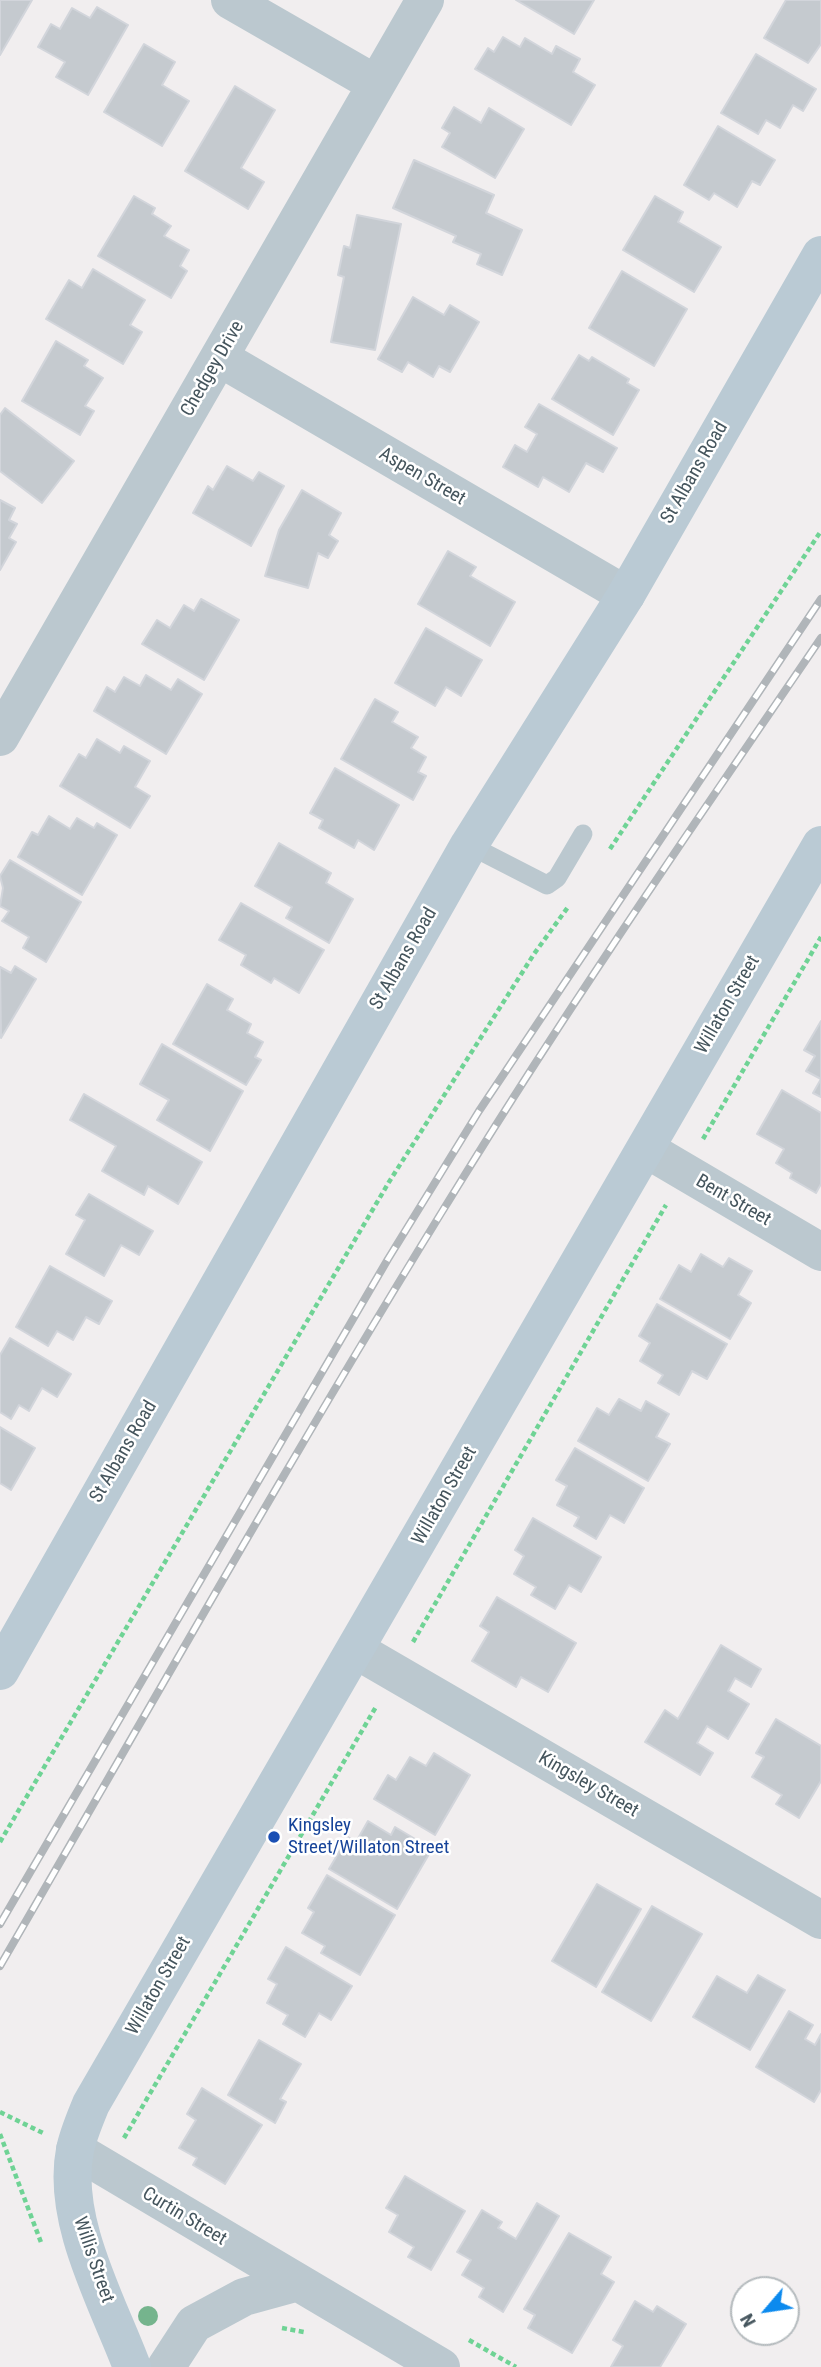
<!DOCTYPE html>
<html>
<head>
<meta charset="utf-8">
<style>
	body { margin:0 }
	#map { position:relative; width:821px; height:2367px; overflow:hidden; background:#f1eeef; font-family:"Roboto Condensed",sans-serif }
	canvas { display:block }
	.north { position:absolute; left:730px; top:2276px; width:70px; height:70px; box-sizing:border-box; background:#fff; border:2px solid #b5bbbe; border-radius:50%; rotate:241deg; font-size:19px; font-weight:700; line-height:28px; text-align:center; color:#45555d }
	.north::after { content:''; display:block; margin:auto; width:24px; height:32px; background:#0c8aee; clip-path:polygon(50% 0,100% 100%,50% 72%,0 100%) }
</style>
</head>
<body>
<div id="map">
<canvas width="821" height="2367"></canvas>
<div class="north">N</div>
</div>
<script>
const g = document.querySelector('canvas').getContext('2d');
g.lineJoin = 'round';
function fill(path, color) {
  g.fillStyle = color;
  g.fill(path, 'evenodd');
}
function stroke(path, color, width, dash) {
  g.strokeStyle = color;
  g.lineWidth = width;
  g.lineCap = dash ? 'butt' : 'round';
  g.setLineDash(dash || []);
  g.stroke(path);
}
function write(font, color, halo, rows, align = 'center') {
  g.font = font + ' "Roboto Condensed",sans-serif';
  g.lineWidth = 5;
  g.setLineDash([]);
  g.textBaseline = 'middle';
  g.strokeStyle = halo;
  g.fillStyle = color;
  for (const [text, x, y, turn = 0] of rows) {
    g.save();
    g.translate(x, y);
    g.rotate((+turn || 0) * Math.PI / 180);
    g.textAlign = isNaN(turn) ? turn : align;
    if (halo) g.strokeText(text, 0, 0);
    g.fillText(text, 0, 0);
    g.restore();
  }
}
const building = new Path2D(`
	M 0,0 L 32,0 L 0,55 Z
	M 516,0 L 594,0 L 574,34 Z
	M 786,0 L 821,0 L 821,44 L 808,63 L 764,38 Z
	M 97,7 L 128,25 L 88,95 L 56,77 L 65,62 L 38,47 L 51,24 L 60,29 L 72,8 L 90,18 Z
	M 503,37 L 520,47 L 525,38 L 552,54 L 556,46 L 580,59 L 573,72 L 595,85 L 571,125 L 475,69 L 488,48 L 494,52 Z
	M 144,44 L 175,62 L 162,85 L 189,101 L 162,146 L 104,112 Z
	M 756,54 L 816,89 L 803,111 L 793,105 L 780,128 L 766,120 L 758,134 L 721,113 Z
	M 235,86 L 275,110 L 241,168 L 264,182 L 248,209 L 185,171 Z
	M 454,107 L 481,123 L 489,108 L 524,129 L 495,178 L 442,147 L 450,133 L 442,128 Z
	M 718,126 L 775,160 L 760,185 L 752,181 L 737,207 L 714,193 L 709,200 L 684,185 Z
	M 414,160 L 494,195 L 486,213 L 522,230 L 502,275 L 477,264 L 481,254 L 453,242 L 456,236 L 393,208 Z
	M 134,196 L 155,208 L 152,214 L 171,226 L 164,236 L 189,250 L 180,266 L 187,271 L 171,298 L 98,256 Z
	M 655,196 L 683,212 L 678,222 L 721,247 L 694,292 L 623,250 Z
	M 357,215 L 401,224 L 375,350 L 331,342 L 344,277 L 338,275 L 344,246 L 350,248 Z
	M 93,269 L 145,300 L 130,325 L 142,332 L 123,364 L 46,319 L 69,280 L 82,288 Z
	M 622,271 L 687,309 L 654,366 L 589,328 Z
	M 413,297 L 444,315 L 450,305 L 479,322 L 450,372 L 439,366 L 433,377 L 408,362 L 402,372 L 378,359 Z
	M 56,341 L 88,360 L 84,366 L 103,378 L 85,406 L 94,411 L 80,435 L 22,401 Z
	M 579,355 L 589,361 L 592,357 L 629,379 L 627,383 L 639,390 L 613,435 L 552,399 Z
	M 539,404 L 617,448 L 603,472 L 586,463 L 569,492 L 543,477 L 538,487 L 503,467 L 515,445 L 527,452 L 537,434 L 525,427 Z
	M 5,408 L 74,461 L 42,503 L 0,471 L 0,415 Z
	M 227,466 L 253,481 L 259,472 L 284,486 L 251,546 L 193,513 L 208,486 L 213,490 Z
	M 302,490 L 341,513 L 329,535 L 338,541 L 328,558 L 318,553 L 308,588 L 265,576 L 279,530 Z
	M 0,500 L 15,508 L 9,520 L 17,524 L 9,538 L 16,542 L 0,570 Z
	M 448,551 L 476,567 L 470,576 L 515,602 L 490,646 L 418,604 Z
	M 201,599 L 239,620 L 204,680 L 142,644 L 157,620 L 170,628 L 184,605 L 194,611 Z
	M 426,628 L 482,660 L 461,696 L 446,687 L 435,706 L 395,683 Z
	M 146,675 L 171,690 L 178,679 L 202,694 L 166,754 L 94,711 L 107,687 L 115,692 L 124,677 L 140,686 Z
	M 375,699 L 398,712 L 392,722 L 418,737 L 411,748 L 426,757 L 418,772 L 426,776 L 413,800 L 341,759 Z
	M 97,739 L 120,753 L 124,746 L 150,761 L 135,787 L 150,796 L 130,828 L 60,786 L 79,754 L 86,758 Z
	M 335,768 L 399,805 L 374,850 L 358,840 L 354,848 L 319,828 L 323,820 L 310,813 Z
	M 49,816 L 70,829 L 77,818 L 94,828 L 97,823 L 117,835 L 82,895 L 18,857 L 32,832 L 38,835 Z
	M 279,843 L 331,873 L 326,883 L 353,899 L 329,943 L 286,918 L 292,907 L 255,886 Z
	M 10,860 L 81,902 L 46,962 L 23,948 L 29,937 L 2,921 L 9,911 L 0,906 L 3,888 L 0,876 Z
	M 241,903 L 324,950 L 299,993 L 274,978 L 271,983 L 241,965 L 246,955 L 219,940 Z
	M 15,966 L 36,979 L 1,1038 L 0,967 L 11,973 Z
	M 207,984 L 233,999 L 227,1010 L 251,1024 L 247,1033 L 263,1042 L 255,1057 L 261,1060 L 246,1085 L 173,1044 Z
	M 821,1021 L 821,1097 L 813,1093 L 821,1079 L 806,1071 L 815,1056 L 804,1050 Z
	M 162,1044 L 243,1091 L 210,1151 L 157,1120 L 169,1100 L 140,1084 Z
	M 782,1090 L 821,1113 L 821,1184 L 816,1193 L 790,1178 L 792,1173 L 776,1163 L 784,1149 L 757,1134 Z
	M 84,1094 L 202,1162 L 178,1204 L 148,1186 L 144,1195 L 102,1171 L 116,1146 L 70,1120 Z
	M 89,1194 L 153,1231 L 139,1255 L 121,1245 L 104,1276 L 66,1254 L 85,1220 L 76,1215 Z
	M 701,1254 L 723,1267 L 729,1258 L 752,1271 L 738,1295 L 751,1303 L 730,1339 L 660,1299 L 679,1265 L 691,1272 Z
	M 50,1266 L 112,1301 L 99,1324 L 86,1317 L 73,1340 L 57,1331 L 48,1346 L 16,1327 Z
	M 657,1304 L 727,1344 L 707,1379 L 692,1371 L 679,1395 L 658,1383 L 663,1375 L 640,1361 L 650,1343 L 639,1336 Z
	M 10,1338 L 71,1374 L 57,1397 L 42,1388 L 29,1411 L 19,1405 L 11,1419 L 0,1412 L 0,1355 Z
	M 619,1399 L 641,1411 L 646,1401 L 669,1414 L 656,1437 L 670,1444 L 648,1481 L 578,1441 L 597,1408 L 609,1415 Z
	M 0,1427 L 35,1448 L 11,1490 L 0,1483 Z
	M 575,1448 L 644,1488 L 624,1523 L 610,1515 L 596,1539 L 574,1526 L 579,1517 L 557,1505 L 567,1486 L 556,1480 Z
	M 533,1518 L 601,1557 L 581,1592 L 569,1585 L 555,1609 L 531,1595 L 536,1587 L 514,1574 L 524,1556 L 515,1550 Z
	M 497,1597 L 576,1643 L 548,1692 L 521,1677 L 516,1687 L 472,1661 L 489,1632 L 480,1626 Z
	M 721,1645 L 761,1669 L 751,1687 L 735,1678 L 728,1691 L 749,1704 L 728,1739 L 707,1726 L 697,1743 L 713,1753 L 700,1775 L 645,1742 L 665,1710 L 678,1719 Z
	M 776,1719 L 821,1746 L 821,1781 L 799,1818 L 776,1804 L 782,1795 L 752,1777 L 764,1757 L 756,1753 Z
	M 434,1753 L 470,1775 L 435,1835 L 374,1799 L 388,1775 L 396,1780 L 410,1757 L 426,1766 Z
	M 368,1821 L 391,1835 L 395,1827 L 432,1849 L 397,1909 L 329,1869 L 348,1837 L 356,1842 Z
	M 327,1875 L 395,1915 L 360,1975 L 321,1953 L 325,1946 L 302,1933 L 314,1912 L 308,1908 Z
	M 597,1884 L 641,1909 L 596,1987 L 552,1961 Z
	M 652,1906 L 702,1934 L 651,2021 L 602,1992 Z
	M 286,1947 L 352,1986 L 331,2020 L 319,2013 L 305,2037 L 283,2024 L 288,2015 L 267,2003 L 277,1984 L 268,1979 Z
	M 758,1975 L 785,1990 L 750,2050 L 693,2017 L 717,1976 L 747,1993 Z
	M 789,2011 L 813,2025 L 805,2039 L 815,2045 L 821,2034 L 821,2090 L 814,2102 L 756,2067 Z
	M 259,2040 L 301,2064 L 280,2099 L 286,2102 L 275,2123 L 228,2095 Z
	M 202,2088 L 262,2125 L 225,2184 L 193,2165 L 197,2158 L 179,2148 L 196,2120 L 187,2114 Z
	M 405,2176 L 465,2211 L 431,2270 L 408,2257 L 414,2247 L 389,2232 L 398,2215 L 386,2208 Z
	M 537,2203 L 559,2216 L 503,2312 L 479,2297 L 484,2288 L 462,2275 L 471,2260 L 457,2252 L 482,2210 L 502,2222 L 498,2228 L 516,2239 Z
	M 569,2233 L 611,2257 L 601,2274 L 614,2282 L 572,2353 L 528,2328 L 535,2315 L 524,2309 Z
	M 635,2301 L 653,2312 L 657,2306 L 686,2324 L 660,2367 L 611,2367 L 623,2346 L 613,2340 Z`);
const path = new Path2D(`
	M 610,849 L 821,531
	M 703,1139 L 821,937
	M 413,1642 L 666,1205
	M 0,1842 L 389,1182 L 534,954 L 568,907
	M 0,2112 L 43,2133
	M 0,2134 L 42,2245
	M 124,2138 L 377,1705
	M 282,2328 L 304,2332
	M 469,2340 L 516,2367`);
const lane = new Path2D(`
	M 469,845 L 547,885 L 557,878 L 583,834`);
const street = new Path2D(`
	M 230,0 L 376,84
	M 220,358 L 626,595
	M 0,737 L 425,0
	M 646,1149 L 821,1252
	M 356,1650 L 821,1920
	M 75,2150 L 441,2367
	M 166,2367 L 194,2324 L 244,2297 L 295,2283`);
const secondary = new Path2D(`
	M 0,1671 L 469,845 L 626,595 L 821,255
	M 132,2367 C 108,2303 61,2220 75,2150 C 78,2135 85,2119 91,2104 L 821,845`);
const rail = new Path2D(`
	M 0,1924 L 388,1259 L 479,1111 L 821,599
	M 0,1966 C 152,1704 301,1439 461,1181 C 575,996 699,817 821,638`);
const trees = [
	[148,2316]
];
const markers = [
	[274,1837,7,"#1a4fb4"]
];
const streetNames = [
	["Chedgey Drive",213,369,-60],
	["St Albans Road",695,473,-60],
	["Aspen Street",422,477,30],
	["St Albans Road",404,959,-60],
	["Willaton Street",728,1005,-60],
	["Bent Street",733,1201,30],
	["St Albans Road",124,1452,-60],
	["Willaton Street",445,1496,-60],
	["Kingsley Street",588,1785,30],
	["Willaton Street",159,1986,-60],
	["Curtin Street",184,2217,31],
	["Willis Street",93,2260,71]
];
const transitNames = [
	["Kingsley",288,1826],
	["Street/Willaton Street",288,1848]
];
fill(building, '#c5cacf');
stroke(building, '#d2d5db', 2);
stroke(path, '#6fd395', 4.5, [5, 3.5]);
stroke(lane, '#bbc8cf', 19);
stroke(street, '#bbc8cf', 38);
stroke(secondary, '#bacad4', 38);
stroke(rail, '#b0b5b9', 8);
stroke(rail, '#fff', 5, [16]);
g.fillStyle = '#75b48d';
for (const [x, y] of trees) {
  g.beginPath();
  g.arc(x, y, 10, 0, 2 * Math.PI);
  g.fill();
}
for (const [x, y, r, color] of markers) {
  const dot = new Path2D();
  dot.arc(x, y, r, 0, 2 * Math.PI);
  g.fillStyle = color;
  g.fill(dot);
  stroke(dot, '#fff', 2.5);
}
write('19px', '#45555d', '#fff', streetNames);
write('19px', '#164399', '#fff', transitNames, 'left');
</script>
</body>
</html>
